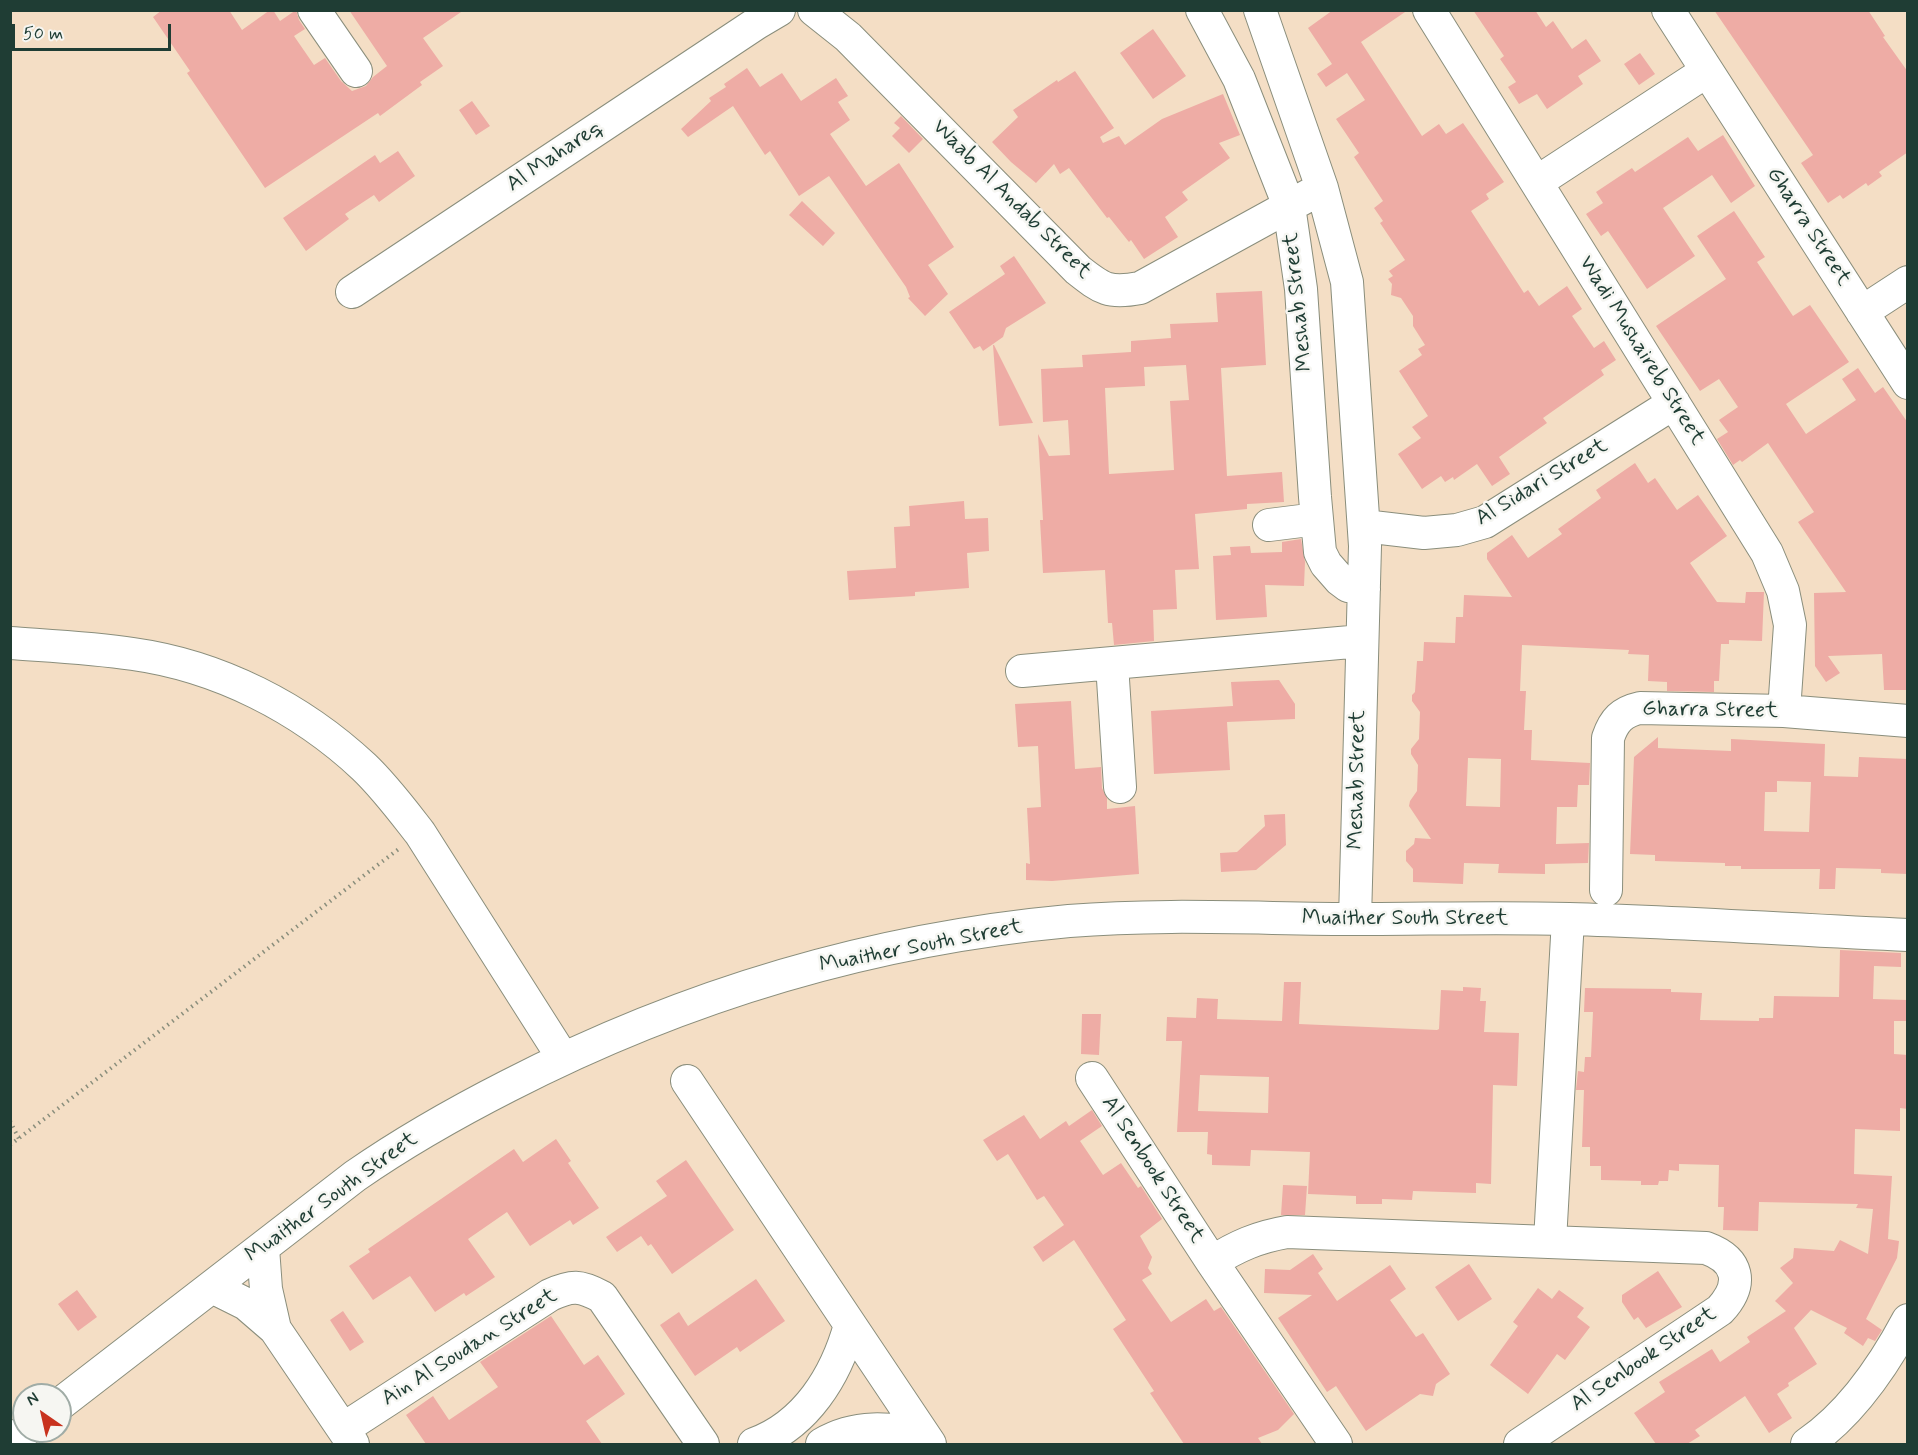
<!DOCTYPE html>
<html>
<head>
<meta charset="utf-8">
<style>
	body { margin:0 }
	#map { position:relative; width:1918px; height:1455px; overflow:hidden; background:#f4dec5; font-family:Mynerve,sans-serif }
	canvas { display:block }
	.frame { position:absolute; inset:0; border:12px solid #1f3d34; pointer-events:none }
	.north { position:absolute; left:12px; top:1383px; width:60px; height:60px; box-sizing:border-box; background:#f6f6f2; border:2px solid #a0aca6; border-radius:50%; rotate:326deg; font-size:16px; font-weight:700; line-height:24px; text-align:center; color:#1f3d34 }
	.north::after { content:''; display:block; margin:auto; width:21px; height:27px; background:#c8321e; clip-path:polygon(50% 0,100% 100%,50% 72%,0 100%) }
	.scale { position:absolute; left:12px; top:24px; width:159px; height:27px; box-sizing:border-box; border:3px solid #1f3d34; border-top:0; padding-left:8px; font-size:18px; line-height:21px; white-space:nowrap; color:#1f3d34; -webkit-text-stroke:4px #f6f6f2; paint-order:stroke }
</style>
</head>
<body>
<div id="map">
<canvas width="1918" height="1455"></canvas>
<div class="frame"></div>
<div class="north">N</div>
<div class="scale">50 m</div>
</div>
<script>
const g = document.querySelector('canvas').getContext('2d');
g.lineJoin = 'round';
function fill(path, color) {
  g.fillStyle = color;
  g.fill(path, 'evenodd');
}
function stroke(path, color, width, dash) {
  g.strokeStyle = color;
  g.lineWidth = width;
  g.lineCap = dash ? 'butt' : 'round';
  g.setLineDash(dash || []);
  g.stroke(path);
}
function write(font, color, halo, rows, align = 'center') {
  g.font = font + ' Mynerve,sans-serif';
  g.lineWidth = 5;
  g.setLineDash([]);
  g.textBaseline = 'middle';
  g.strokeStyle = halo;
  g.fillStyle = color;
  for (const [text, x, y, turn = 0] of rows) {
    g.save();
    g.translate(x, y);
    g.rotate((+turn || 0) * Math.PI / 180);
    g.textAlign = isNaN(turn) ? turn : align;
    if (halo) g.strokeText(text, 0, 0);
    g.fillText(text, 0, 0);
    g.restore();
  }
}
const building = new Path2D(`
	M 162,10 L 229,10 L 242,30 L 270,10 L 273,10 L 280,21 L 296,10 L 299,20 L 305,29 L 294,36 L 314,65 L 325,58 L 341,81 L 352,91 L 366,86 L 373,77 L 387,66 L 349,10 L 464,10 L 423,38 L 443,66 L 420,82 L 422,85 L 380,116 L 378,113 L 265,188 L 187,73 L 190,71 L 153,17 Z
	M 1333,10 L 1408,10 L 1361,42 L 1422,136 L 1439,124 L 1446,134 L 1463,123 L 1504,182 L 1486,194 L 1489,199 L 1471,211 L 1524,293 L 1528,290 L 1539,306 L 1567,286 L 1582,309 L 1572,316 L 1594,348 L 1604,341 L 1616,360 L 1601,370 L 1604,375 L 1543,418 L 1547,423 L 1499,457 L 1510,474 L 1492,486 L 1477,464 L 1454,480 L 1453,477 L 1445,482 L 1441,476 L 1422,489 L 1398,454 L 1421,438 L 1412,427 L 1428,416 L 1399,371 L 1422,355 L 1418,349 L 1425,345 L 1413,326 L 1413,316 L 1401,298 L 1391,295 L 1392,284 L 1388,279 L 1393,276 L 1389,271 L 1405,260 L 1380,223 L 1383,221 L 1374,208 L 1383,201 L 1354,157 L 1359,153 L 1336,119 L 1365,100 L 1347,73 L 1326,87 L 1317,74 L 1332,64 L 1308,28 Z
	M 1473,10 L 1535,10 L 1546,27 L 1553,21 L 1572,49 L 1586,39 L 1601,61 L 1578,76 L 1583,84 L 1547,109 L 1537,94 L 1519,104 L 1508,87 L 1516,82 L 1500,59 L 1504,56 Z
	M 1714,10 L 1868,10 L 1885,36 L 1883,37 L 1908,72 L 1908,152 L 1879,172 L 1882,176 L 1868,186 L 1866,183 L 1843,199 L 1840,195 L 1828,203 L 1801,163 L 1813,155 Z
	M 1153,29 L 1186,76 L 1153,99 L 1120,53 Z
	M 1640,53 L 1655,74 L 1639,85 L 1624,64 Z
	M 747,68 L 760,87 L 782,73 L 801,101 L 836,78 L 848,96 L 838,102 L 850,120 L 830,134 L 866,186 L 899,163 L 954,247 L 928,265 L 948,294 L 925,316 L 908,298 L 910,297 L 906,287 L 829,176 L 799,196 L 770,151 L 765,155 L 733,106 L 688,137 L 681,129 L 711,101 L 709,98 L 726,87 L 724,84 Z
	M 1075,71 L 1114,128 L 1100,137 L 1103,143 L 1119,136 L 1125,145 L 1162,119 L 1223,94 L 1240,135 L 1219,143 L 1230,158 L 1182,192 L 1188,200 L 1165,217 L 1178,237 L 1144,259 L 1131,240 L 1129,242 L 1109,217 L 1107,218 L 1069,168 L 1060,174 L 1054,164 L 1036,183 L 1011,162 L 992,142 L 1018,117 L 1013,110 L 1057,80 L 1058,82 Z
	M 472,101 L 490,126 L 476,135 L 459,110 Z
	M 901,116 L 923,139 L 909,153 L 892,136 L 900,128 L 894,123 Z
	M 1723,135 L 1755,186 L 1731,203 L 1712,175 L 1663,208 L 1695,256 L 1647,289 L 1608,231 L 1601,236 L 1586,214 L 1603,203 L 1596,192 L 1632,168 L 1635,172 L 1688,137 L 1698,151 Z
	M 398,151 L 415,176 L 379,202 L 374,195 L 345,214 L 349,219 L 306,251 L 283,218 L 375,155 L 380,163 Z
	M 802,201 L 835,233 L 823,246 L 789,215 Z
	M 1734,211 L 1765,257 L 1757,262 L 1793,316 L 1810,305 L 1849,362 L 1786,404 L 1806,434 L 1856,400 L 1842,379 L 1858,368 L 1875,393 L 1883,387 L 1908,423 L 1908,690 L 1884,690 L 1882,654 L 1828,656 L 1840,673 L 1826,682 L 1815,666 L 1814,593 L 1846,592 L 1798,522 L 1814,512 L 1768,443 L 1742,462 L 1740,460 L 1733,465 L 1717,439 L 1728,432 L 1719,420 L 1738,407 L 1719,379 L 1700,391 L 1656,326 L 1726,279 L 1697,236 Z
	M 1014,256 L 1046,303 L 1006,328 L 1003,337 L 983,351 L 980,346 L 974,349 L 949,312 L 1005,274 L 1000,266 Z
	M 1262,291 L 1266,365 L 1221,368 L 1227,476 L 1282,472 L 1284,502 L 1247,504 L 1247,509 L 1195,514 L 1199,569 L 1175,570 L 1177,609 L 1153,610 L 1154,641 L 1114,645 L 1112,623 L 1108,623 L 1105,570 L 1043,573 L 1040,520 L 1043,520 L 1038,434 L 1049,456 L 1070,455 L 1068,420 L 1043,422 L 1041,369 L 1083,367 L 1082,355 L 1131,352 L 1131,341 L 1171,338 L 1170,324 L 1218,322 L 1216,293 ZM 1186,365 L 1189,400 L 1170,401 L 1174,470 L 1109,474 L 1105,388 L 1145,386 L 1144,367 Z
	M 993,345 L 994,345 L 1033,423 L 999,426 Z
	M 1635,463 L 1648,483 L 1655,478 L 1677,510 L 1698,495 L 1727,536 L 1690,563 L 1717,602 L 1745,603 L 1746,592 L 1764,592 L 1762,641 L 1729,640 L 1729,644 L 1721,644 L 1719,681 L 1714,681 L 1714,692 L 1667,691 L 1667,682 L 1648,681 L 1649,655 L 1628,654 L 1629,650 L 1522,645 L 1520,691 L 1526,691 L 1524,730 L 1532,730 L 1531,760 L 1590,763 L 1589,785 L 1578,785 L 1577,807 L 1557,807 L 1556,844 L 1589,843 L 1588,863 L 1545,864 L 1545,874 L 1498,873 L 1499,864 L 1464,863 L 1463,884 L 1413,882 L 1413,869 L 1406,861 L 1406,851 L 1414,844 L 1415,838 L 1431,839 L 1409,806 L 1410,801 L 1417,791 L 1418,765 L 1411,754 L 1411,749 L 1419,739 L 1420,712 L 1412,701 L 1412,695 L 1415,692 L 1417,661 L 1423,661 L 1424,642 L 1455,643 L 1456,617 L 1463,617 L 1464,595 L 1512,597 L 1487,559 L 1487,553 L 1512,535 L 1528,558 L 1562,534 L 1558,529 L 1601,498 L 1596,490 ZM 1468,758 L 1501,759 L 1500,807 L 1466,806 Z
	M 964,501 L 965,519 L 988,518 L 989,551 L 967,553 L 969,588 L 915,592 L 915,596 L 849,600 L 847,571 L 896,568 L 894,527 L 910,526 L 909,506 Z
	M 1301,539 L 1305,562 L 1304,586 L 1265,585 L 1267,617 L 1216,620 L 1213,556 L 1231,555 L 1230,547 L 1250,546 L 1251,553 L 1282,552 L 1282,542 Z
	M 1279,680 L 1295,704 L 1295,719 L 1227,722 L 1230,770 L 1154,774 L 1151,711 L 1233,706 L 1231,682 Z
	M 1071,701 L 1075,769 L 1101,767 L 1102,788 L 1107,798 L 1107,809 L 1135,806 L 1139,874 L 1052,881 L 1026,880 L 1026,863 L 1030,864 L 1027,808 L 1041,807 L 1038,746 L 1018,747 L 1015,704 Z
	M 1658,737 L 1658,748 L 1731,751 L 1731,739 L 1825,744 L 1824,776 L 1858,777 L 1859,757 L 1908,759 L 1908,874 L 1881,873 L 1881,869 L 1836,868 L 1835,889 L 1819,889 L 1820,869 L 1741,869 L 1741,866 L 1725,866 L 1725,863 L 1655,861 L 1655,855 L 1630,854 L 1634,757 ZM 1777,781 L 1811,782 L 1809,832 L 1764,831 L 1765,792 L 1777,792 Z
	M 1285,814 L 1286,845 L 1256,870 L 1221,872 L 1220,853 L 1237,852 L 1265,826 L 1264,815 Z
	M 1840,950 L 1901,953 L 1901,967 L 1874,966 L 1873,999 L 1907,1000 L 1906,1021 L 1894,1021 L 1894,1054 L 1908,1055 L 1908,1109 L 1900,1108 L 1900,1131 L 1855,1129 L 1854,1174 L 1892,1176 L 1888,1239 L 1899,1241 L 1897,1258 L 1866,1319 L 1882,1330 L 1875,1341 L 1868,1338 L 1863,1346 L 1844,1333 L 1847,1328 L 1811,1310 L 1794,1328 L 1817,1364 L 1788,1383 L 1789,1386 L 1777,1394 L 1792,1418 L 1769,1433 L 1745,1396 L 1695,1430 L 1700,1436 L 1687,1444 L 1656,1444 L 1634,1413 L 1665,1392 L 1659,1382 L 1712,1349 L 1720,1362 L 1750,1342 L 1747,1337 L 1786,1311 L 1775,1301 L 1793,1283 L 1780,1268 L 1793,1258 L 1794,1248 L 1834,1251 L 1840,1240 L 1868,1254 L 1873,1209 L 1856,1208 L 1858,1204 L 1759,1202 L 1758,1231 L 1723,1230 L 1724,1207 L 1718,1207 L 1719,1165 L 1679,1164 L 1679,1171 L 1669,1170 L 1668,1181 L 1659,1181 L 1658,1185 L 1641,1185 L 1641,1181 L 1601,1180 L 1601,1166 L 1590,1166 L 1590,1147 L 1582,1147 L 1584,1090 L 1576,1090 L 1578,1071 L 1584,1072 L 1585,1057 L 1591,1057 L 1593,1012 L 1584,1012 L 1585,988 L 1671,989 L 1671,992 L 1702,993 L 1700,1020 L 1759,1021 L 1759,1018 L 1773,1018 L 1774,996 L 1839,997 Z
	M 1284,982 L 1301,982 L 1299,1024 L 1437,1030 L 1439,1029 L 1441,990 L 1463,991 L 1463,987 L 1481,988 L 1480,1001 L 1486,1001 L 1484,1032 L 1519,1033 L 1517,1086 L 1493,1085 L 1491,1184 L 1476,1183 L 1476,1193 L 1413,1191 L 1412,1200 L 1382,1199 L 1382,1204 L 1356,1204 L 1356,1196 L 1308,1194 L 1310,1152 L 1251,1150 L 1250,1166 L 1212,1165 L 1212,1155 L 1207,1154 L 1208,1132 L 1177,1132 L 1182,1041 L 1166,1041 L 1167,1017 L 1196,1018 L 1197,998 L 1218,999 L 1217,1019 L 1282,1021 ZM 1200,1075 L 1269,1077 L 1268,1113 L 1198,1111 Z
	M 1082,1014 L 1101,1014 L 1099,1055 L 1081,1054 Z
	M 1092,1110 L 1102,1126 L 1080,1141 L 1103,1175 L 1121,1163 L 1138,1188 L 1141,1186 L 1162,1219 L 1140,1236 L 1152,1257 L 1148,1268 L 1152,1274 L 1142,1280 L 1171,1322 L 1206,1299 L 1214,1311 L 1221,1307 L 1294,1414 L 1278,1430 L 1258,1438 L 1262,1444 L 1184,1444 L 1150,1393 L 1154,1391 L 1113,1329 L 1126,1320 L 1074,1240 L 1043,1262 L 1033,1247 L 1064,1225 L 1044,1196 L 1037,1200 L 1008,1154 L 997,1161 L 983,1140 L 1024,1115 L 1040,1139 L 1066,1121 L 1069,1126 Z
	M 556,1139 L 571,1161 L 568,1163 L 599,1208 L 573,1225 L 570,1220 L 530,1246 L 507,1212 L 468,1239 L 495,1277 L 466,1296 L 464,1293 L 435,1312 L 410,1276 L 373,1300 L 349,1266 L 370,1252 L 368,1249 L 514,1149 L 523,1162 Z
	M 686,1160 L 734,1230 L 672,1274 L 651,1244 L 648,1246 L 641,1236 L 617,1252 L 606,1237 L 667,1196 L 656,1181 Z
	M 1283,1185 L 1307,1186 L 1305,1215 L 1281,1215 Z
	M 1313,1254 L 1323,1269 L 1318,1273 L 1337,1301 L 1390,1265 L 1406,1289 L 1390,1300 L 1416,1337 L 1423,1333 L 1450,1374 L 1436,1384 L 1433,1396 L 1420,1394 L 1366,1431 L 1336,1386 L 1327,1392 L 1278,1318 L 1312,1295 L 1264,1293 L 1265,1269 L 1290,1270 Z
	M 1469,1264 L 1492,1299 L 1458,1321 L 1435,1287 Z
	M 1658,1271 L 1682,1307 L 1646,1328 L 1638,1317 L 1634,1320 L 1622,1302 L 1622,1295 Z
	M 756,1279 L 785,1321 L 740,1352 L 737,1347 L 695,1376 L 660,1325 L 679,1312 L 688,1326 Z
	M 1538,1288 L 1552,1299 L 1559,1290 L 1584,1308 L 1577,1317 L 1590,1327 L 1565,1360 L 1557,1354 L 1528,1394 L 1490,1365 L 1518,1326 L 1513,1322 Z
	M 77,1290 L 97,1317 L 78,1331 L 58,1304 Z
	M 343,1311 L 364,1342 L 350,1351 L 330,1320 Z
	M 551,1316 L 584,1365 L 598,1355 L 625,1394 L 586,1421 L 602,1444 L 426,1444 L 406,1415 L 433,1396 L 449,1420 L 498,1387 L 480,1362 Z`);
const path = new Path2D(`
	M 10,1121 L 19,1139
	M 10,1145 L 400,848`);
const minor = new Path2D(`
	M 314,10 L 356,71
	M 814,10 L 848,37 L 1078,270 C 1102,289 1109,294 1140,288 L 1322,188
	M 1202,10 L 1239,79 L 1289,206 L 1301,289 L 1315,497 L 1320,552 L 1326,564 L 1340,580 L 1348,586 L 1364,589
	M 1260,10 L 1322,188 L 1347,282 L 1365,546 L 1355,919
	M 1429,10 L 1767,553 L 1783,591 L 1790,625 L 1784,711
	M 1668,10 L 1908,383
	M 1537,182 L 1707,71
	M 352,292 L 757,23 L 779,10
	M 1862,312 L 1908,282
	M 1269,525 L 1317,519
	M 1364,526 L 1424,533 L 1457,530 L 1485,522 L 1674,403
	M 10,643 C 51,646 93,648 133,654 C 219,666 301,708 364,767 C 385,787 402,810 420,833 L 563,1058
	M 1112,664 L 1120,787
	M 1022,671 L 1362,641
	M 1606,890 L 1608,738 C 1614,720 1622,712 1640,708 L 1784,711 L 1908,721
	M 1092,1078 L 1212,1262 L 1336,1444
	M 687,1081 L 930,1444
	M 1550,1241 L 1568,919
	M 263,1248 L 266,1289 L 275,1329
	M 1212,1262 C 1237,1246 1258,1237 1287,1232 L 1706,1248 C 1739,1260 1744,1284 1720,1310 L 1520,1444
	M 212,1287 L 246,1304 L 275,1329 L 353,1444
	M 60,1404 L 355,1176 C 404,1142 455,1113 508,1086 C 683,996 873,939 1069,921 C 1166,913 1263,919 1359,919 C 1429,919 1499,917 1569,919 C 1682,922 1795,930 1908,935
	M 343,1429 L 550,1295 C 572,1285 580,1285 602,1297 L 703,1444
	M 10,1442 L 25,1431
	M 754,1444 C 806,1425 836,1376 850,1325
	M 822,1444 C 854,1425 891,1426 926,1438
	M 1807,1444 C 1851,1414 1883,1367 1908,1320`);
const streetNames = [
	["Al Mahareq",555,157,-34],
	["Waab Al Andab Street",1011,200,45],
	["Gharra Street",1808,227,57],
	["Meshab Street",1299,302,-96],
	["Wadi Mushaireb Street",1641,351,58],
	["Al Sidari Street",1542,483,-31],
	["Gharra Street",1710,711,1],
	["Meshab Street",1358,780,-89],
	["Muaither South Street",1405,919],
	["Muaither South Street",921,947,-11],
	["Al Senbook Street",1152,1170,57],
	["Muaither South Street",332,1198,-36],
	["Ain Al Soudan Street",470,1348,-32],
	["Al Senbook Street",1644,1360,-34]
];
fill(building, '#eeaca5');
stroke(minor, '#8a8e7c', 34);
stroke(path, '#8a8e7c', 4, [1.5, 4.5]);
stroke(minor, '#fff', 32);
write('22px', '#1f3d34', '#f6f6f2', streetNames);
</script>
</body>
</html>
